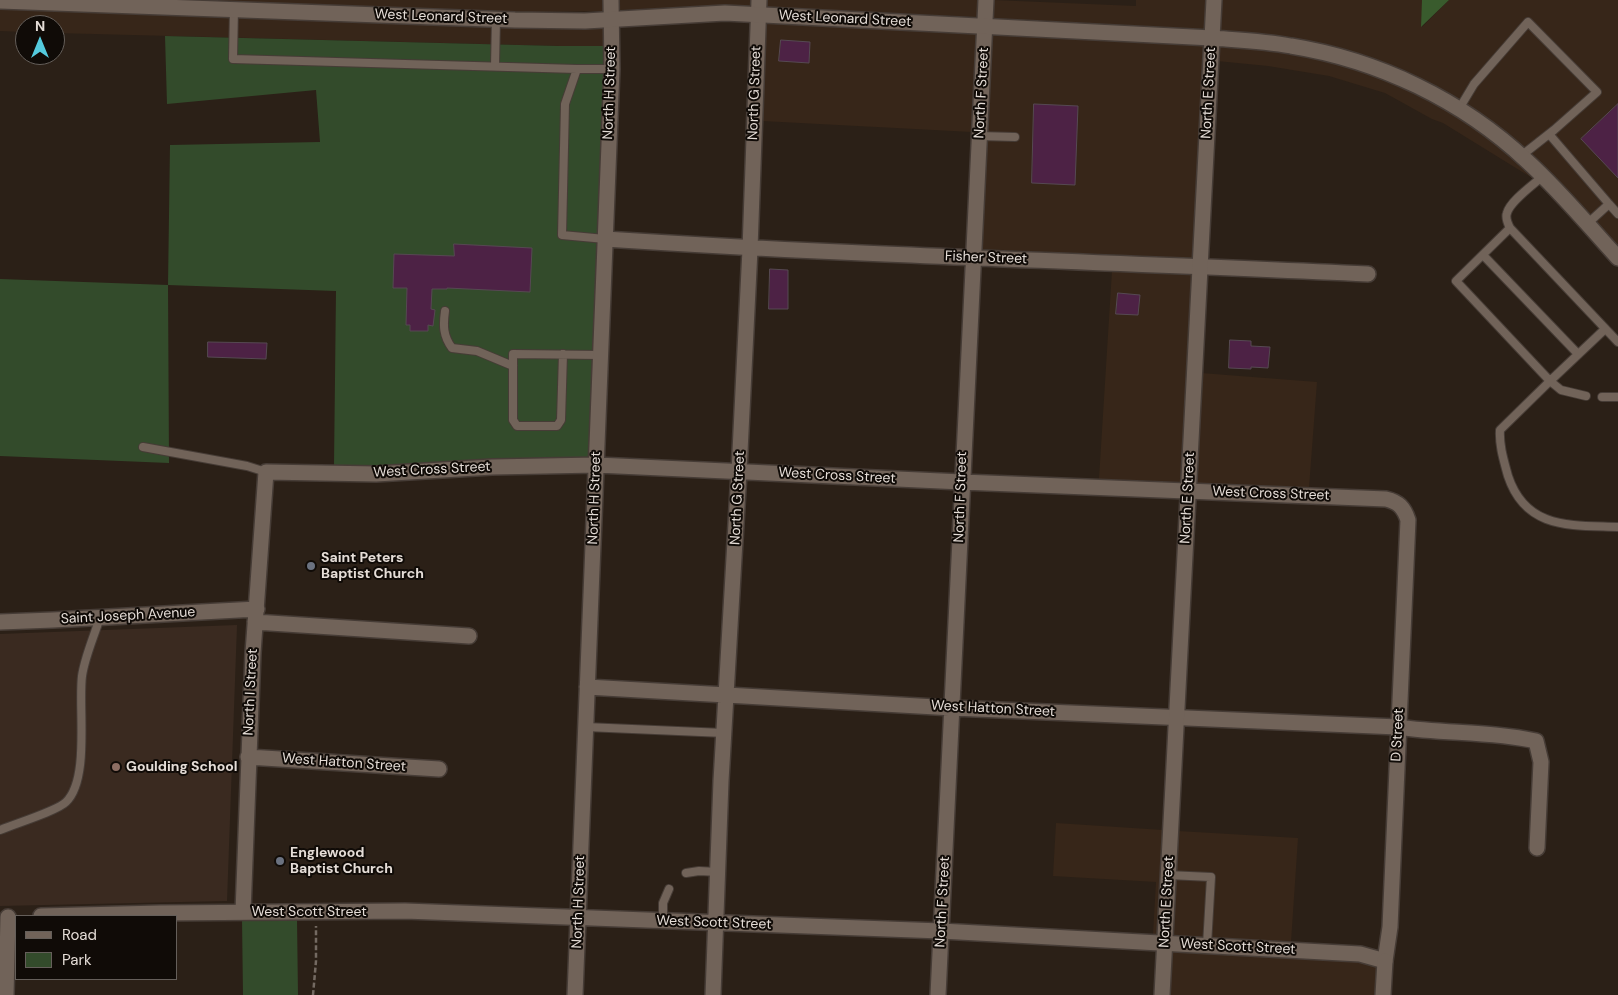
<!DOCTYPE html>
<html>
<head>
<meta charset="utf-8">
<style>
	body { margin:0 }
	#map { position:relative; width:1618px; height:995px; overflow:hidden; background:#2b2017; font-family:"DM Sans",sans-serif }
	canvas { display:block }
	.legend { position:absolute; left:15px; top:915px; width:162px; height:65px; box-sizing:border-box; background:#100b07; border:1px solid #655f5a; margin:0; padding:6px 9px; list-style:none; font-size:15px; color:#e5ddd7 }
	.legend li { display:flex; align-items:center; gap:10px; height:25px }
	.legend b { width:25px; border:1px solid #655f5a }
	.north { position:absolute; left:15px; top:15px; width:50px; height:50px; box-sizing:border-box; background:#100b07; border:1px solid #655f5a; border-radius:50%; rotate:0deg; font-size:14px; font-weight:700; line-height:20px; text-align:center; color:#e5ddd7 }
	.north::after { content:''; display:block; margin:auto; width:18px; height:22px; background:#54cadd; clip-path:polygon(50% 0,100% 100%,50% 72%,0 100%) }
</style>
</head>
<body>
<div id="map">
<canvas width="1618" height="995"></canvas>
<ul class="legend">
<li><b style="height:6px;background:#716359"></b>Road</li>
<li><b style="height:14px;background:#334b2b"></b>Park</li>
</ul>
<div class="north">N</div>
</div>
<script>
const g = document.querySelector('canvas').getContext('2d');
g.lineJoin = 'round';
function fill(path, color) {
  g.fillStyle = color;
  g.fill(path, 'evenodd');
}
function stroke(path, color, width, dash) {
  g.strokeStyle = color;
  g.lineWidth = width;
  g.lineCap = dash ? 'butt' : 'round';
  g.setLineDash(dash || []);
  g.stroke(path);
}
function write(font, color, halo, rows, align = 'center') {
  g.font = font + ' "DM Sans",sans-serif';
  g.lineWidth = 4;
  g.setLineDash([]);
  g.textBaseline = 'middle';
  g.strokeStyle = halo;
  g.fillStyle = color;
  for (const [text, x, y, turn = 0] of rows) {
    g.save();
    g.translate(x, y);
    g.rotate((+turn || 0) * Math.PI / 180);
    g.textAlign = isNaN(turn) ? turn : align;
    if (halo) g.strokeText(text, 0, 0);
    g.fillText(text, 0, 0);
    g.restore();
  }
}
const built = new Path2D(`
	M 195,0 L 604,0 L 604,11 L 515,12 Z
	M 618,0 L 752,0 L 752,6 L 698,6 L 618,10 Z
	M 766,0 L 979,0 L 978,17 L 766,7 Z
	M 993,0 L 1136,6 L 1136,0 L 1206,0 L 1205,29 L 993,18 Z
	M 1221,0 L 1422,0 L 1422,27 L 1449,0 L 1618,0 L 1618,247 L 1560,182 L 1531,153 L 1503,130 L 1470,107 L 1437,87 L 1404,70 L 1367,56 L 1330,45 L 1293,38 L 1219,30 Z
	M 0,9 L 515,28 L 605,28 L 605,46 L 559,46 L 55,33 L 55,25 L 25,25 L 25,32 L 0,31 Z
	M 765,23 L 978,33 L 972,132 L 762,121 Z
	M 992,34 L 1204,45 L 1193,258 L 980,249 Z
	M 1218,46 L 1259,49 L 1328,61 L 1363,72 L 1398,85 L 1431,102 L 1463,120 L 1495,144 L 1537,181 L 1443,123 L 1432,119 L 1385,93 L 1329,76 L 1268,66 L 1217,61 Z
	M 1112,271 L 1192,274 L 1182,482 L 1099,479 Z
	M 1201,373 L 1317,382 L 1309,488 L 1196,483 Z
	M 1056,823 L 1163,830 L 1158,934 L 1153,934 L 1156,882 L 1053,876 Z
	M 1178,831 L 1298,838 L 1291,942 L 1172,935 Z
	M 1171,951 L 1359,962 L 1377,967 L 1377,995 L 1169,995 Z`);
const education = new Path2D(`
	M 237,625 L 227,901 L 0,906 L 0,634 Z`);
const green = new Path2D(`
	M 165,36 L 559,46 L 605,46 L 590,457 L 491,459 L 376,466 L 334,465 L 336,291 L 168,285 L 169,463 L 0,456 L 0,279 L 168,285 L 170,145 L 320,142 L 316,90 L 167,104 Z
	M 242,919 L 297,919 L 298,995 L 243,995 Z`);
const forest = new Path2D(`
	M 1422,0 L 1449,0 L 1421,27 Z`);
const building = new Path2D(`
	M 781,40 L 810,42 L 809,63 L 779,61 Z
	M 1034,104 L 1078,106 L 1075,185 L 1032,183 Z
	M 1618,104 L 1618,178 L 1581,139 Z
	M 454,244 L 532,248 L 530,292 L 447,288 L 447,289 L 432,289 L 431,309 L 435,310 L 433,326 L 428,325 L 428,331 L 410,331 L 410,325 L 406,325 L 407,288 L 393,288 L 394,254 L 454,256 Z
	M 770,269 L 788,270 L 788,309 L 769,309 Z
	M 1118,293 L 1140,295 L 1138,315 L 1116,314 Z
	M 1230,340 L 1251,341 L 1251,346 L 1270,347 L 1268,368 L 1251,367 L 1251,369 L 1229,368 Z
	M 208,342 L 267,343 L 266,359 L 208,357 Z`);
const path = new Path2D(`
	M 313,995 L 316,961 L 316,926`);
const service = new Path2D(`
	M 234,8 L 233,59 L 577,69
	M 495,66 L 496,19
	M 1459,109 L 1474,84 L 1528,22 L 1597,92 L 1554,130 L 1521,156
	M 1549,134 L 1609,204
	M 979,136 L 1015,137
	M 1543,176 C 1533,185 1510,201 1507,213 C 1505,218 1508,224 1510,228 L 1618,342
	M 1587,224 L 1609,204 L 1618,214
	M 1510,228 L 1456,281 L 1550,381 L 1605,329
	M 605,239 L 562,235 L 565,104 L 577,69 L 612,69
	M 1483,255 L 1578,354
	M 445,311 C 443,325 443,336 452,348 L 477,351 L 513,366
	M 563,354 L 561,420 L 557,426 L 517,426 L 513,420 L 513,354 L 601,355
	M 1586,396 L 1561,390 L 1550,381 L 1500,430 C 1499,446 1504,461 1508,476 C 1526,530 1571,525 1618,527
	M 1602,397 L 1618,397
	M 143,447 L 247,466 L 266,472
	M 586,727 L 724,733
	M 0,830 C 14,824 57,811 66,802 C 90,779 78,707 82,676 C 85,656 94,637 100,617
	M 686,873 L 699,871 L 718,872
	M 1168,875 L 1211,877 L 1207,945
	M 663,921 L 663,903 L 669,889`);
const minor = new Path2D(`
	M 605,239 C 859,256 1114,262 1368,274
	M 0,622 L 53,620 L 257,609
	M 255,622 L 469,636
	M 587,687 L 953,708 L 1398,727 C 1444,734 1491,731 1536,741 L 1541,762 L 1537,848
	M 248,757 L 439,769
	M 41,916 L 160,913 L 405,911 L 941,931 L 1360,954 L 1385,961 L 1390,927 L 1408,520 C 1404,508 1399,502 1386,499 L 962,482 L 597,465 L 492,467 L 376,474 L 266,472 L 253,653 L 243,912
	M 6,995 L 8,917
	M 575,995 L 612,69 L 611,0
	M 713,995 L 721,781 L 739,472 L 750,249 L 759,0
	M 938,995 L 986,0`);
const tertiary = new Path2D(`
	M 0,1 L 515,20 L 585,21 L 725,13 L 1212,38 C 1238,40 1265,41 1291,46 C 1378,60 1462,100 1527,161 C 1560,191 1588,225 1618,258
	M 1162,995 L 1214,0
	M 1383,995 L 1385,961`);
const markers = [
	[311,566,5,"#6b7280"],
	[116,767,5,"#8d6e63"],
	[280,861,5,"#6b7280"]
];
const streetNames = [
	["West Leonard Street",441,17,2],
	["West Leonard Street",845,19,3],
	["North H Street",610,93,-88],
	["North G Street",755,93,-88],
	["North F Street",982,93,-87],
	["North E Street",1209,93,-87],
	["Fisher Street",986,258,2],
	["West Cross Street",432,470,-3],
	["West Cross Street",837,476,3],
	["West Cross Street",1271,494,2],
	["North F Street",961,497,-88],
	["North H Street",595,498,-88],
	["North G Street",738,498,-87],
	["North E Street",1188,498,-87],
	["Saint Joseph Avenue",128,616,-3],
	["North I Street",251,692,-87],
	["West Hatton Street",993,709,3],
	["D Street",1398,735,-87],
	["West Hatton Street",344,763,4],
	["North H Street",579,902,-88],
	["North F Street",943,902,-87],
	["North E Street",1167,902,-87],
	["West Scott Street",309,912],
	["West Scott Street",714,923,2],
	["West Scott Street",1238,947,3]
];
const poiNames = [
	["Saint Peters",321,558],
	["Baptist Church",321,574],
	["Goulding School",126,767],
	["Englewood",290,853],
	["Baptist Church",290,869]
];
fill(built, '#372619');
fill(education, '#3a2a20');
fill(green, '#334b2b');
fill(forest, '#395b2d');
fill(building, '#4d2245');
stroke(building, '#564952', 1);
stroke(service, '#463c36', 10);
stroke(minor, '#463c36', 18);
stroke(tertiary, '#463c36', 18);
stroke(path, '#746a62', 2.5, [5, 2.5]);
stroke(service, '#716359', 8);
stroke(minor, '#716359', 15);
stroke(tertiary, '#716359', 15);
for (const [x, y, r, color] of markers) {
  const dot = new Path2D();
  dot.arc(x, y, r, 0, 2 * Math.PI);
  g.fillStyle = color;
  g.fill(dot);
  stroke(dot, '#100b07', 2);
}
write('14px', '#e5ddd7', '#100b07', streetNames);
write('bold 14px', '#e5ddd7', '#100b07', poiNames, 'left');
</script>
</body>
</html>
